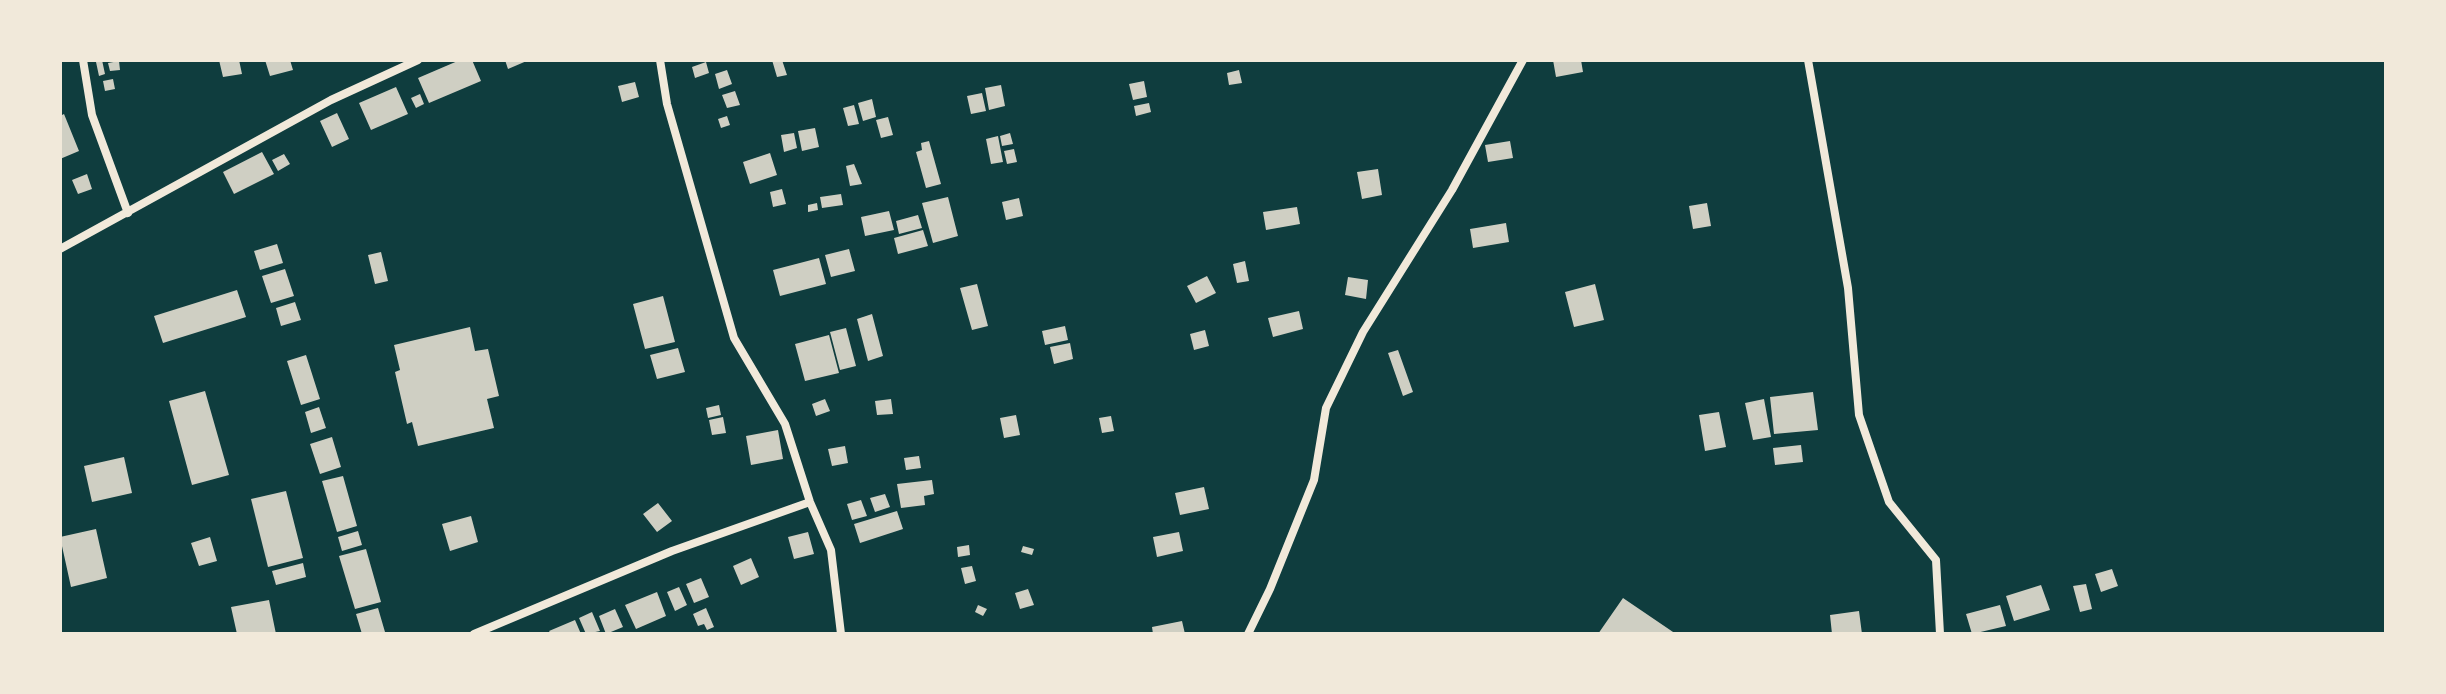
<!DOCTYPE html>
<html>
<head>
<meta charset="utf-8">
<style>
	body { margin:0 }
	#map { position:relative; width:2446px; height:694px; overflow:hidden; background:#0f3d3e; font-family:"Source Sans 3",sans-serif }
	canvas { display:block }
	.frame { position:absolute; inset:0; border:62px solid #f1e9da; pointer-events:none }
</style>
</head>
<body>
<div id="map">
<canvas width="2446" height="694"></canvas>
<div class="frame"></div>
</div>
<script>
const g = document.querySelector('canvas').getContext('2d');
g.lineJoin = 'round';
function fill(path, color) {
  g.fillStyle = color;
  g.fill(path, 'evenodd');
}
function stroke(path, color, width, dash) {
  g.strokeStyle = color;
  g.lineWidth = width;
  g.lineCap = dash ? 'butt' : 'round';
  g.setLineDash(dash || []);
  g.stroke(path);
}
const building = new Path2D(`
	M 102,60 L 105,74 L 99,76 L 96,62 Z
	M 219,60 L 239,60 L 242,74 L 223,77 Z
	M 265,60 L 290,60 L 293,70 L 270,76 Z
	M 460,60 L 472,60 L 481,81 L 429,103 L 418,78 Z
	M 505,60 L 529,60 L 508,69 Z
	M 772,60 L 782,60 L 787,75 L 777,77 Z
	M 1553,60 L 1581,60 L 1583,72 L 1556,77 Z
	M 119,61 L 120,70 L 110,71 L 108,63 Z
	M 706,62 L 709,73 L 695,78 L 692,67 Z
	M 727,70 L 732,84 L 719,89 L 715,74 Z
	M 1239,70 L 1242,83 L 1229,85 L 1227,73 Z
	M 113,79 L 115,89 L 105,91 L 103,81 Z
	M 1144,81 L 1147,97 L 1133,100 L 1129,84 Z
	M 635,82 L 639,97 L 622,102 L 618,86 Z
	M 1001,85 L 1005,106 L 989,110 L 985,88 Z
	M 396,87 L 408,114 L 371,130 L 359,103 Z
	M 735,91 L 740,105 L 727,108 L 722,95 Z
	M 982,93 L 986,111 L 971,114 L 967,96 Z
	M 420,94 L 424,104 L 416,108 L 411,98 Z
	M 872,99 L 876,117 L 863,121 L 858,103 Z
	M 1149,103 L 1151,112 L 1136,116 L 1134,106 Z
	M 854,105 L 859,124 L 848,126 L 843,108 Z
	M 337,113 L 349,139 L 332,147 L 320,121 Z
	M 64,114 L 79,151 L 60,159 L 60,116 Z
	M 727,116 L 730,125 L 721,128 L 718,119 Z
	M 888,117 L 893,135 L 881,138 L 876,120 Z
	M 815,128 L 819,147 L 802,151 L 798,131 Z
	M 794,133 L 797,148 L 784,152 L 781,135 Z
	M 1010,133 L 1013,144 L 1002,146 L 1000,136 Z
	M 998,136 L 1003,162 L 991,164 L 986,139 Z
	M 929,141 L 941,184 L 926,188 L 916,152 L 922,150 L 921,143 Z
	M 1510,141 L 1513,158 L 1488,162 L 1485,145 Z
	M 1014,149 L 1017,162 L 1007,164 L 1004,151 Z
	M 262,152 L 274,174 L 234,194 L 223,172 Z
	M 770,153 L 777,175 L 750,184 L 743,162 Z
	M 284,154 L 290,164 L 278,171 L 272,160 Z
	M 854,164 L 862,184 L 850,186 L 846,166 Z
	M 1378,169 L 1382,195 L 1362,199 L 1357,172 Z
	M 87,174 L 92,189 L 78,194 L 72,180 Z
	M 782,189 L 786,204 L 773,207 L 770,192 Z
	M 841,194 L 843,205 L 822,208 L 820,197 Z
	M 948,197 L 958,236 L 933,243 L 922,203 Z
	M 1019,198 L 1023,216 L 1006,220 L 1002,202 Z
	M 817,203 L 818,210 L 808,212 L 808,205 Z
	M 1707,203 L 1711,226 L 1693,229 L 1689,206 Z
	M 1297,207 L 1300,224 L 1266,230 L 1263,212 Z
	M 889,211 L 894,230 L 865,236 L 861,217 Z
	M 918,215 L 922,228 L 899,234 L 896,221 Z
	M 1506,223 L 1509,242 L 1473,248 L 1470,229 Z
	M 923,230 L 928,246 L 898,254 L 894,238 Z
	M 277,244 L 283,263 L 260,270 L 254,251 Z
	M 849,249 L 855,271 L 831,277 L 825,255 Z
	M 381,252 L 388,281 L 375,284 L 368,255 Z
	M 819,258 L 826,284 L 780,296 L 773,270 Z
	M 1245,261 L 1249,281 L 1237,283 L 1233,264 Z
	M 285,269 L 294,296 L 271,303 L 262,276 Z
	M 1207,276 L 1216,293 L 1196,303 L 1187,286 Z
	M 1348,277 L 1368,280 L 1366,299 L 1345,295 Z
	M 977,284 L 988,326 L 972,330 L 960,288 Z
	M 1595,284 L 1604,320 L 1574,327 L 1565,292 Z
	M 237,290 L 246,317 L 163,343 L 154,316 Z
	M 663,296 L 675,342 L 645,349 L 633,304 Z
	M 295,302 L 301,320 L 281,326 L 276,308 Z
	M 1299,311 L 1303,329 L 1273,337 L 1268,318 Z
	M 872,314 L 883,356 L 868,361 L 857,319 Z
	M 1065,326 L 1068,340 L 1045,345 L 1042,331 Z
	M 470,327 L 475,351 L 488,349 L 499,396 L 487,399 L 494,428 L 418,446 L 412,422 L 407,424 L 395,372 L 400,370 L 394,345 Z
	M 846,328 L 856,366 L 840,370 L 830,332 Z
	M 1205,330 L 1209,346 L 1194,350 L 1190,334 Z
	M 829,335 L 839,373 L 805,381 L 795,344 Z
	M 1070,343 L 1073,359 L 1054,364 L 1050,347 Z
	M 678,348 L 685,372 L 657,379 L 650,355 Z
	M 1398,350 L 1413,392 L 1403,396 L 1388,353 Z
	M 306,355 L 320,399 L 301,405 L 287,361 Z
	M 205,391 L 229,475 L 192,485 L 169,401 Z
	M 1813,392 L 1818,430 L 1774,434 L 1770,397 Z
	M 825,399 L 830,411 L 816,416 L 812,404 Z
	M 891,399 L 893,414 L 877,415 L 875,401 Z
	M 1764,399 L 1771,437 L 1753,440 L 1745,403 Z
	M 719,405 L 721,415 L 708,418 L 706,408 Z
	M 319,407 L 326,428 L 311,433 L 305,412 Z
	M 1719,412 L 1726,447 L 1705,451 L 1699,415 Z
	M 1016,415 L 1020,435 L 1004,438 L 1000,418 Z
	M 1111,416 L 1114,431 L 1102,433 L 1099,418 Z
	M 723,417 L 726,433 L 712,435 L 709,420 Z
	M 778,430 L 783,459 L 751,465 L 746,436 Z
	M 332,437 L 341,467 L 320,474 L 310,444 Z
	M 1801,445 L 1803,462 L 1775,465 L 1773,448 Z
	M 845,446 L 848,463 L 832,466 L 828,449 Z
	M 919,456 L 921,468 L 906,470 L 904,458 Z
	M 124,457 L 132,493 L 92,502 L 84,466 Z
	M 343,476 L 357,526 L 337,532 L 322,481 Z
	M 932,480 L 934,494 L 924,496 L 925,505 L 901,508 L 897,484 Z
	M 1204,487 L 1209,509 L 1180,515 L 1175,493 Z
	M 286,491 L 303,558 L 268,567 L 251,499 Z
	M 885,494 L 890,507 L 875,512 L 870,498 Z
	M 861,500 L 867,516 L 852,520 L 847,504 Z
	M 658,503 L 672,521 L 657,532 L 643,514 Z
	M 897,511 L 903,529 L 860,543 L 854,524 Z
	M 471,516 L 478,542 L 450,551 L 442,524 Z
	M 96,529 L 107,578 L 71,587 L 60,537 Z
	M 358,531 L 362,545 L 342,551 L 338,537 Z
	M 808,532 L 814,554 L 794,559 L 788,537 Z
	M 1179,532 L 1183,551 L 1157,557 L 1153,537 Z
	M 210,537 L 217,561 L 199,566 L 191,543 Z
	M 969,545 L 970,555 L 958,557 L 957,547 Z
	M 1023,546 L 1034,549 L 1032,555 L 1021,552 Z
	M 366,549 L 381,602 L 355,609 L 339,556 Z
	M 751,558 L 759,577 L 741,585 L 733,566 Z
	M 303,563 L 306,577 L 276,585 L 272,571 Z
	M 972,566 L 976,581 L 965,584 L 961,568 Z
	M 2112,569 L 2118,586 L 2101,592 L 2095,574 Z
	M 701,578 L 709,597 L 694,603 L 686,584 Z
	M 2086,584 L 2092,609 L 2080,612 L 2073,586 Z
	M 2041,585 L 2050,610 L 2014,621 L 2006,596 Z
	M 679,587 L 687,605 L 675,611 L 667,592 Z
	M 1028,589 L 1034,605 L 1020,609 L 1015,593 Z
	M 657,592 L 666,616 L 636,629 L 625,605 Z
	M 1623,598 L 1676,634 L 1598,634 Z
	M 269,600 L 276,634 L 237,634 L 231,607 Z
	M 978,605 L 987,609 L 983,616 L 975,612 Z
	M 2000,605 L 2006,626 L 1972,634 L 1966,614 Z
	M 378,608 L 385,632 L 362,634 L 356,614 Z
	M 706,608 L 714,627 L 707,630 L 704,624 L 698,626 L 693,614 Z
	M 615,609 L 623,627 L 606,634 L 599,616 Z
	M 1859,611 L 1862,634 L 1832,634 L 1830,615 Z
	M 592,612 L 600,631 L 586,634 L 579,618 Z
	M 575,620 L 581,634 L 551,634 L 549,631 Z
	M 1182,621 L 1185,634 L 1153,634 L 1152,627 Z`);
const minor = new Path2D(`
	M 83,60 L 92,115 L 128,213
	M 660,60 L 667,104 L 734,338 L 785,424 L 810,502 L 831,550 L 841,634
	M 1808,60 L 1848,288 L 1859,415 L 1889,502 L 1936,560 L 1940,634
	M 60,249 L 331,100 L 418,60
	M 474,634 L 672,551 L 810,502
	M 1248,634 L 1270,589 L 1314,480 L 1326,408 L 1363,332 L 1452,190 L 1523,60`);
fill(building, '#cfcfc3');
stroke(minor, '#f1e9da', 8);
</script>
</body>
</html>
